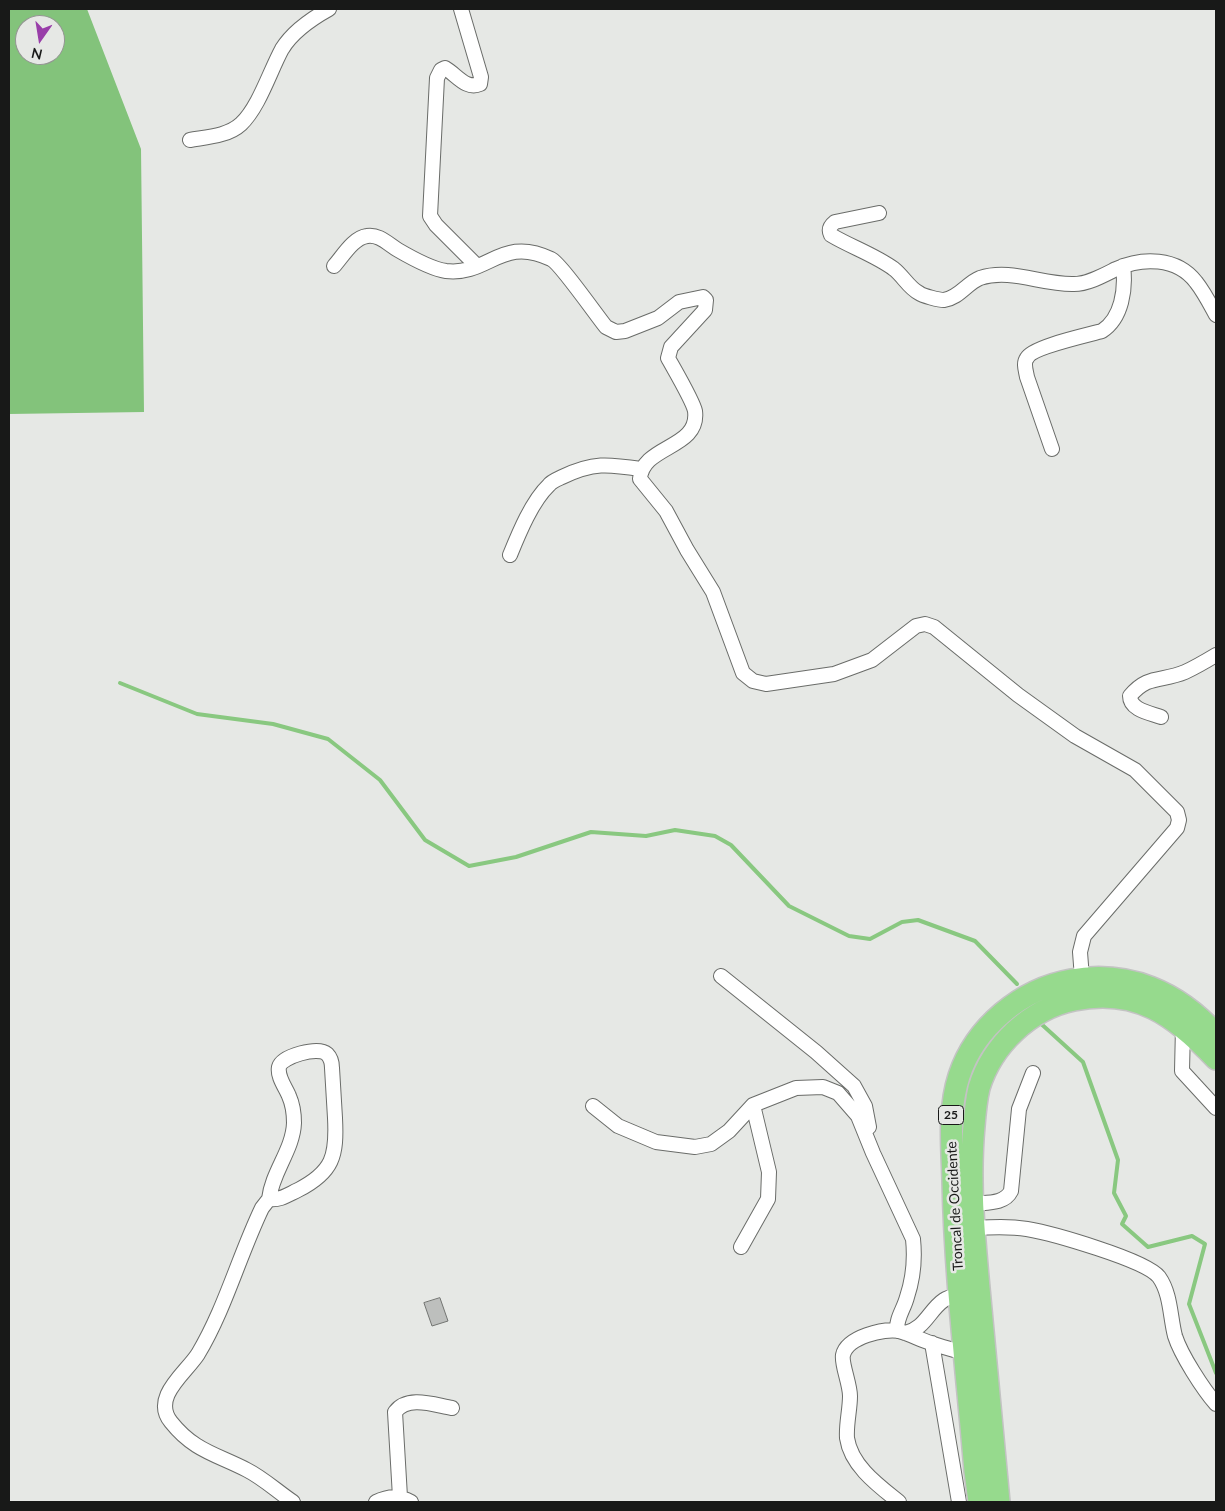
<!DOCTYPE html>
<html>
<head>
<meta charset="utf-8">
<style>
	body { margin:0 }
	#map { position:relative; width:1225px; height:1511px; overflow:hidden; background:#e6e8e5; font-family:Lato,sans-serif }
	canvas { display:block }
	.frame { position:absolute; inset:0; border:10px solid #181918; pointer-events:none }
	.north { position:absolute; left:15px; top:15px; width:50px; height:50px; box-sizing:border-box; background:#e6e8e5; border:1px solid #949593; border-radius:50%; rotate:193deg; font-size:14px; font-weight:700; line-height:20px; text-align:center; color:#181918 }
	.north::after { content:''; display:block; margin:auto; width:18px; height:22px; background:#993ea9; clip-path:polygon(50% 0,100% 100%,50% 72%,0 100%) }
</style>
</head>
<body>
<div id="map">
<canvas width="1225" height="1511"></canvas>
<div class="frame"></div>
<div class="north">N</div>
</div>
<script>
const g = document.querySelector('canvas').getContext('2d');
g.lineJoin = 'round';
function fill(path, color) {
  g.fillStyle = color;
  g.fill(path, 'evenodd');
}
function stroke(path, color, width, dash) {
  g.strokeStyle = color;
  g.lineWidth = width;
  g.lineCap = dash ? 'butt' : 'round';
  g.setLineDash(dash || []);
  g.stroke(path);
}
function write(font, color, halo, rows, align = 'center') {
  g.font = font + ' Lato,sans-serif';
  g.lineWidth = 5;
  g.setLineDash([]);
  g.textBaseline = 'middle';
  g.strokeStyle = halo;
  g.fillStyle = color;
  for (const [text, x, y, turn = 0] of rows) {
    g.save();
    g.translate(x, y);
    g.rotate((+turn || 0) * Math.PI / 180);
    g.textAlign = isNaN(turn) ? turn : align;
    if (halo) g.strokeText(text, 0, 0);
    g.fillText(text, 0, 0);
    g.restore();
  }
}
const forest = new Path2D(`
	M 9,9 L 87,9 L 141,149 L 144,412 L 9,414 ZM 25,25 L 55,25 L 55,55 L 25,55 Z`);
const stream = new Path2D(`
	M 120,683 L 197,714 L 273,724 L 328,739 L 380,780 L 425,840 L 469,866 L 516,857 L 591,832 L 646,836 L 675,830 L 715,836 L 731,845 L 789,906 L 849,936 L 870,939 L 902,922 L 918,920 L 975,941 L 1017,984
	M 1038,1021 L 1083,1062 L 1118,1160 L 1114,1193 L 1126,1216 L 1122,1224 L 1148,1247 L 1192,1236 L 1205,1244 L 1189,1304 L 1216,1373`);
const building = new Path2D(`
	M 440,1298 L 448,1321 L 432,1326 L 424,1303 Z`);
const minor = new Path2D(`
	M 461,9 L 481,77 L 480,84 C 466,90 457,75 445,68 L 441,70 L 437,78 L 430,216 L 436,225 L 477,266
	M 190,140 C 207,137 228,136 241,124 C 259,107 270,71 282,49 C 293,31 311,19 329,9
	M 879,213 L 835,222 C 830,226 828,229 831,235 C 851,247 875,255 894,269 C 903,276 909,288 919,293 C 923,296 939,300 944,300 C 959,298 967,283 980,278 C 1011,268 1042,285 1074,284 C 1088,284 1104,275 1116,269 C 1142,257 1177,257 1196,282 C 1204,292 1210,304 1216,315
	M 334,266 C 343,256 353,238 367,236 C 379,234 388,244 398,250 C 410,257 432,269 446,271 C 489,276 501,235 551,259 C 560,263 597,316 606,327 L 616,332 L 625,331 L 658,318 L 679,302 L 703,297 L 706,300 L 705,310 L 671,347 L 668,358 C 674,369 693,401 695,411 C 700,449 642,445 640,479 L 666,511 L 687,550 L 713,592 L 743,673 L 753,681 L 766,684 L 834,674 L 872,660 L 916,626 L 925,624 L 934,627 L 1018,695 L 1075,736 L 1135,770 L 1177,812 L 1179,820 L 1177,828 L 1084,936 L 1080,952 L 1082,978
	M 1052,449 L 1027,377 C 1026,371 1023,363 1027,358 C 1032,347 1088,335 1102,331 C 1122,318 1126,289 1123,266
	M 510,555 C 519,533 532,501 549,485 C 552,481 558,479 562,477 C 593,462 608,464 641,469
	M 1161,717 C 1150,713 1130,710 1130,696 C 1148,674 1162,682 1185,672 C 1196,667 1206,661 1216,655
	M 721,976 L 816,1052 L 854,1086 L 865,1106 L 869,1127
	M 1183,1027 L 1182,1071 L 1216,1108
	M 593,1106 L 618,1126 L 656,1142 L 695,1147 L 711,1144 L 729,1131 L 753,1105 L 796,1088 L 823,1087 L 838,1093 L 858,1116 L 873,1153 L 913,1239 C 915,1258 913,1279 907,1297 C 904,1309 896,1318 897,1331
	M 269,1199 C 272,1172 293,1150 294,1123 C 294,1113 293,1105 289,1096 C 286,1088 277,1077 279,1067 C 282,1056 318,1046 327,1054 C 331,1058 332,1063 332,1068 C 333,1085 334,1102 335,1118 C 337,1156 333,1172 298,1190 C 289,1194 280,1201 269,1199 L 262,1208 C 239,1256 225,1309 198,1354 C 186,1373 151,1397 171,1422 C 194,1451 216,1454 247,1470 C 263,1478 278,1492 293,1502
	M 972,1204 C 985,1202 1004,1205 1011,1191 L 1019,1109 L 1033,1073
	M 974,1228 C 992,1227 1009,1226 1027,1229 C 1051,1233 1146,1260 1159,1277 C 1171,1294 1170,1317 1175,1336 C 1181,1355 1203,1389 1216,1404
	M 741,1247 L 768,1199 L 769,1172 L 753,1105
	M 905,1333 C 925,1329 929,1310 944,1300 C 948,1297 955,1296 960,1295
	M 932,1343 L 959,1502
	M 400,1497 L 395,1412 C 408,1395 434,1405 452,1408
	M 376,1502 C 388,1496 399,1495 411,1502
	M 899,1502 C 879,1486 851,1466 847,1438 C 846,1424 850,1410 850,1396 C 850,1384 841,1363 843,1355 C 847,1337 884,1328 899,1331 C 910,1334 921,1340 931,1343 C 942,1347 954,1350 965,1353`);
const highway = new Path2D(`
	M 979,1502 L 975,1471 C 967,1374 955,1278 953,1181 C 952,1146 948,1110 959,1076 C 975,1027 1021,989 1071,980 C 1129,970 1178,992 1216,1034
	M 999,1502 C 992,1431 986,1359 979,1288 C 974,1233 969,1180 974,1126 C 975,1113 976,1101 979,1088 C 992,1045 1030,1009 1074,1000 C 1137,987 1175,1016 1216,1059`);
const shields = [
	[951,1115,25]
];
const shieldNames = [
	["25",951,1115]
];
const streetNames = [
	["Troncal de Occidente",955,1206,-93]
];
fill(forest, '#83c37b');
stroke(stream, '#89c880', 4);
fill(building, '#bdbfbd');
stroke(building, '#727471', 1);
stroke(minor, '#6a6c69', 16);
stroke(highway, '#c3c3c3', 24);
stroke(minor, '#fff', 14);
stroke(highway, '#96da8d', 21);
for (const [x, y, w] of shields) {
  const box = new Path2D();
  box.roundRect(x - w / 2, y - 9.5, w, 19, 4);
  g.fillStyle = '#e6e8e5';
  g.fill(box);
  stroke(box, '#181918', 1);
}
write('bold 12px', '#181918', null, shieldNames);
write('14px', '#181918', '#e6e8e5', streetNames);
</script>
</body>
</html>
